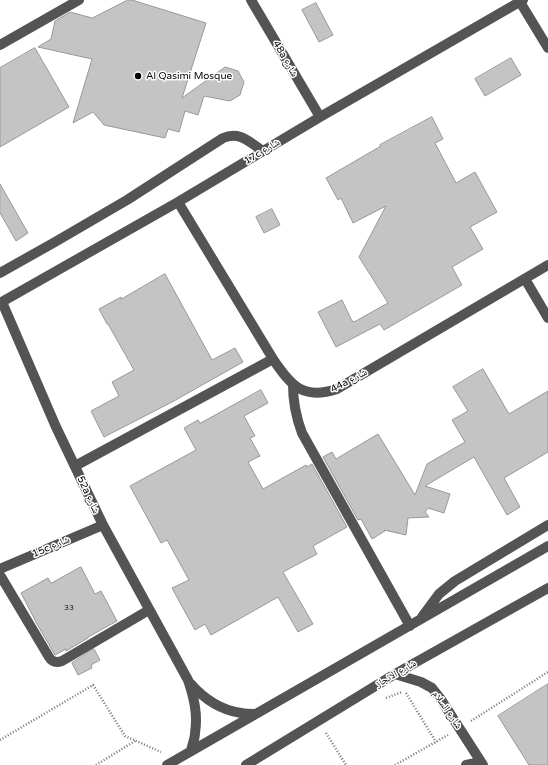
<!DOCTYPE html>
<html>
<head>
<meta charset="utf-8">
<style>
	body { margin:0 }
	canvas { display:block; background:#fff }
</style>
</head>
<body>
<canvas width="548" height="765"></canvas>
<script>
const g = document.querySelector('canvas').getContext('2d');
g.lineJoin = 'round';
function fill(path, color) {
  g.fillStyle = color;
  g.fill(path, 'evenodd');
}
function stroke(path, color, width, dash) {
  g.strokeStyle = color;
  g.lineWidth = width;
  g.lineCap = dash ? 'butt' : 'round';
  g.setLineDash(dash || []);
  g.stroke(path);
}
function write(font, color, halo, rows, align = 'center') {
  g.font = font + ' "Varela Round","Noto Naskh Arabic",sans-serif';
  g.lineWidth = 3;
  g.setLineDash([]);
  g.textBaseline = 'middle';
  g.strokeStyle = halo;
  g.fillStyle = color;
  for (const [text, x, y, turn = 0] of rows) {
    g.save();
    g.translate(x, y);
    g.rotate((+turn || 0) * Math.PI / 180);
    g.textAlign = isNaN(turn) ? turn : align;
    if (halo) g.strokeText(text, 0, 0);
    g.fillText(text, 0, 0);
    g.restore();
  }
}
const building = new Path2D(`
	M 128,0 L 132,0 L 206,23 L 182,98 L 225,67 L 238,71 L 244,82 L 240,95 L 230,101 L 204,96 L 198,115 L 185,111 L 179,132 L 168,129 L 165,138 L 104,125 L 93,112 L 73,123 L 92,59 L 38,47 L 51,39 L 55,21 L 70,12 L 92,18 Z
	M 316,3 L 333,35 L 319,42 L 302,10 Z
	M 35,48 L 69,107 L 0,147 L 0,68 Z
	M 511,58 L 521,75 L 485,96 L 475,79 Z
	M 432,117 L 443,139 L 435,143 L 456,183 L 475,172 L 497,212 L 470,227 L 483,249 L 452,267 L 462,285 L 384,330 L 380,324 L 336,347 L 318,312 L 342,300 L 352,321 L 353,321 L 354,322 L 388,303 L 359,257 L 386,206 L 353,223 L 341,198 L 338,200 L 326,178 L 381,146 L 380,145 Z
	M 0,184 L 28,233 L 16,241 L 0,213 Z
	M 272,209 L 280,225 L 264,233 L 256,217 Z
	M 165,274 L 212,360 L 235,348 L 243,362 L 172,402 L 104,437 L 91,411 L 119,396 L 112,382 L 134,370 L 108,324 L 107,324 L 99,309 L 121,297 L 121,299 Z
	M 483,369 L 509,414 L 548,391 L 548,452 L 504,478 L 520,507 L 507,515 L 474,457 L 425,486 L 450,494 L 444,513 L 428,508 L 425,512 L 429,517 L 408,518 L 406,535 L 384,530 L 385,531 L 372,539 L 361,519 L 358,520 L 323,457 L 332,452 L 336,459 L 378,434 L 415,495 L 427,464 L 465,442 L 452,420 L 468,411 L 453,387 Z
	M 261,390 L 268,403 L 244,416 L 255,436 L 250,438 L 260,456 L 248,462 L 263,489 L 306,465 L 307,467 L 312,464 L 347,527 L 313,546 L 317,554 L 283,572 L 313,624 L 298,632 L 278,597 L 211,635 L 205,624 L 195,630 L 172,588 L 189,580 L 167,540 L 161,543 L 130,486 L 196,450 L 184,428 L 198,420 L 200,423 Z
	M 81,567 L 95,594 L 101,591 L 117,621 L 88,637 L 88,638 L 66,651 L 66,649 L 55,655 L 37,624 L 21,593 L 48,578 L 51,583 Z
	M 94,649 L 100,660 L 91,665 L 92,668 L 78,675 L 72,663 Z
	M 548,684 L 548,765 L 529,765 L 498,716 Z`);
const path = new Path2D(`
	M 406,693 L 436,742
	M 386,698 L 402,692
	M 471,721 L 548,672
	M 326,733 L 346,765
	M 0,740 L 93,685 L 125,736 L 161,752
	M 96,765 L 135,741
	M 395,765 L 448,735`);
const minor = new Path2D(`
	M 251,0 L 320,117
	M 520,2 L 548,48
	M 0,45 L 79,0
	M 178,202 L 273,359 C 291,386 303,400 337,389 L 548,265
	M 0,273 L 55,242 L 127,200 L 223,138 C 240,131 249,142 263,151
	M 525,279 L 548,318
	M 2,302 L 56,427 L 103,525 L 188,680 C 194,698 198,714 195,733 C 195,739 192,745 191,751
	M 0,303 L 178,202 L 320,117 L 523,0
	M 293,385 C 293,402 296,417 302,433 L 410,626
	M 75,466 L 273,359
	M 0,569 L 103,525
	M 0,575 L 49,657 C 52,662 56,663 62,661 L 149,610
	M 422,617 L 439,594 L 455,581 L 548,525
	M 395,674 L 421,682 L 432,688 L 440,698 L 483,765
	M 190,683 C 204,699 220,710 241,713 C 246,714 251,714 256,714
	M 167,765 L 548,546
	M 246,765 L 395,674 L 548,588
	M 466,765 L 481,762`);
const markers = [
	[138,76,4,"#000"]
];
const numberNames = [
	["33",69,608]
];
const streetNames = [
	["48a شارع",285,59,60],
	["17c شارع",262,152,-31],
	["44a شارع",349,381,-28],
	["52a شارع",88,495,65],
	["15c شارع",51,547,-23],
	["شارع الانجاز",396,674,-30],
	["شارع السلام",447,710,55]
];
const poiNames = [
	["Al Qasimi Mosque",146,76]
];
fill(building, '#c4c4c4');
stroke(building, '#989898', 1);
stroke(path, '#767676', 2.5, [1, 2]);
stroke(minor, '#545454', 10);
for (const [x, y, r, color] of markers) {
  const dot = new Path2D();
  dot.arc(x, y, r, 0, 2 * Math.PI);
  g.fillStyle = color;
  g.fill(dot);
  stroke(dot, '#fff', 1.5);
}
write('8px', '#313131', null, numberNames);
write('10px', '#000', '#fff', streetNames);
write('10px', '#000', '#fff', poiNames, 'left');
</script>
</body>
</html>
